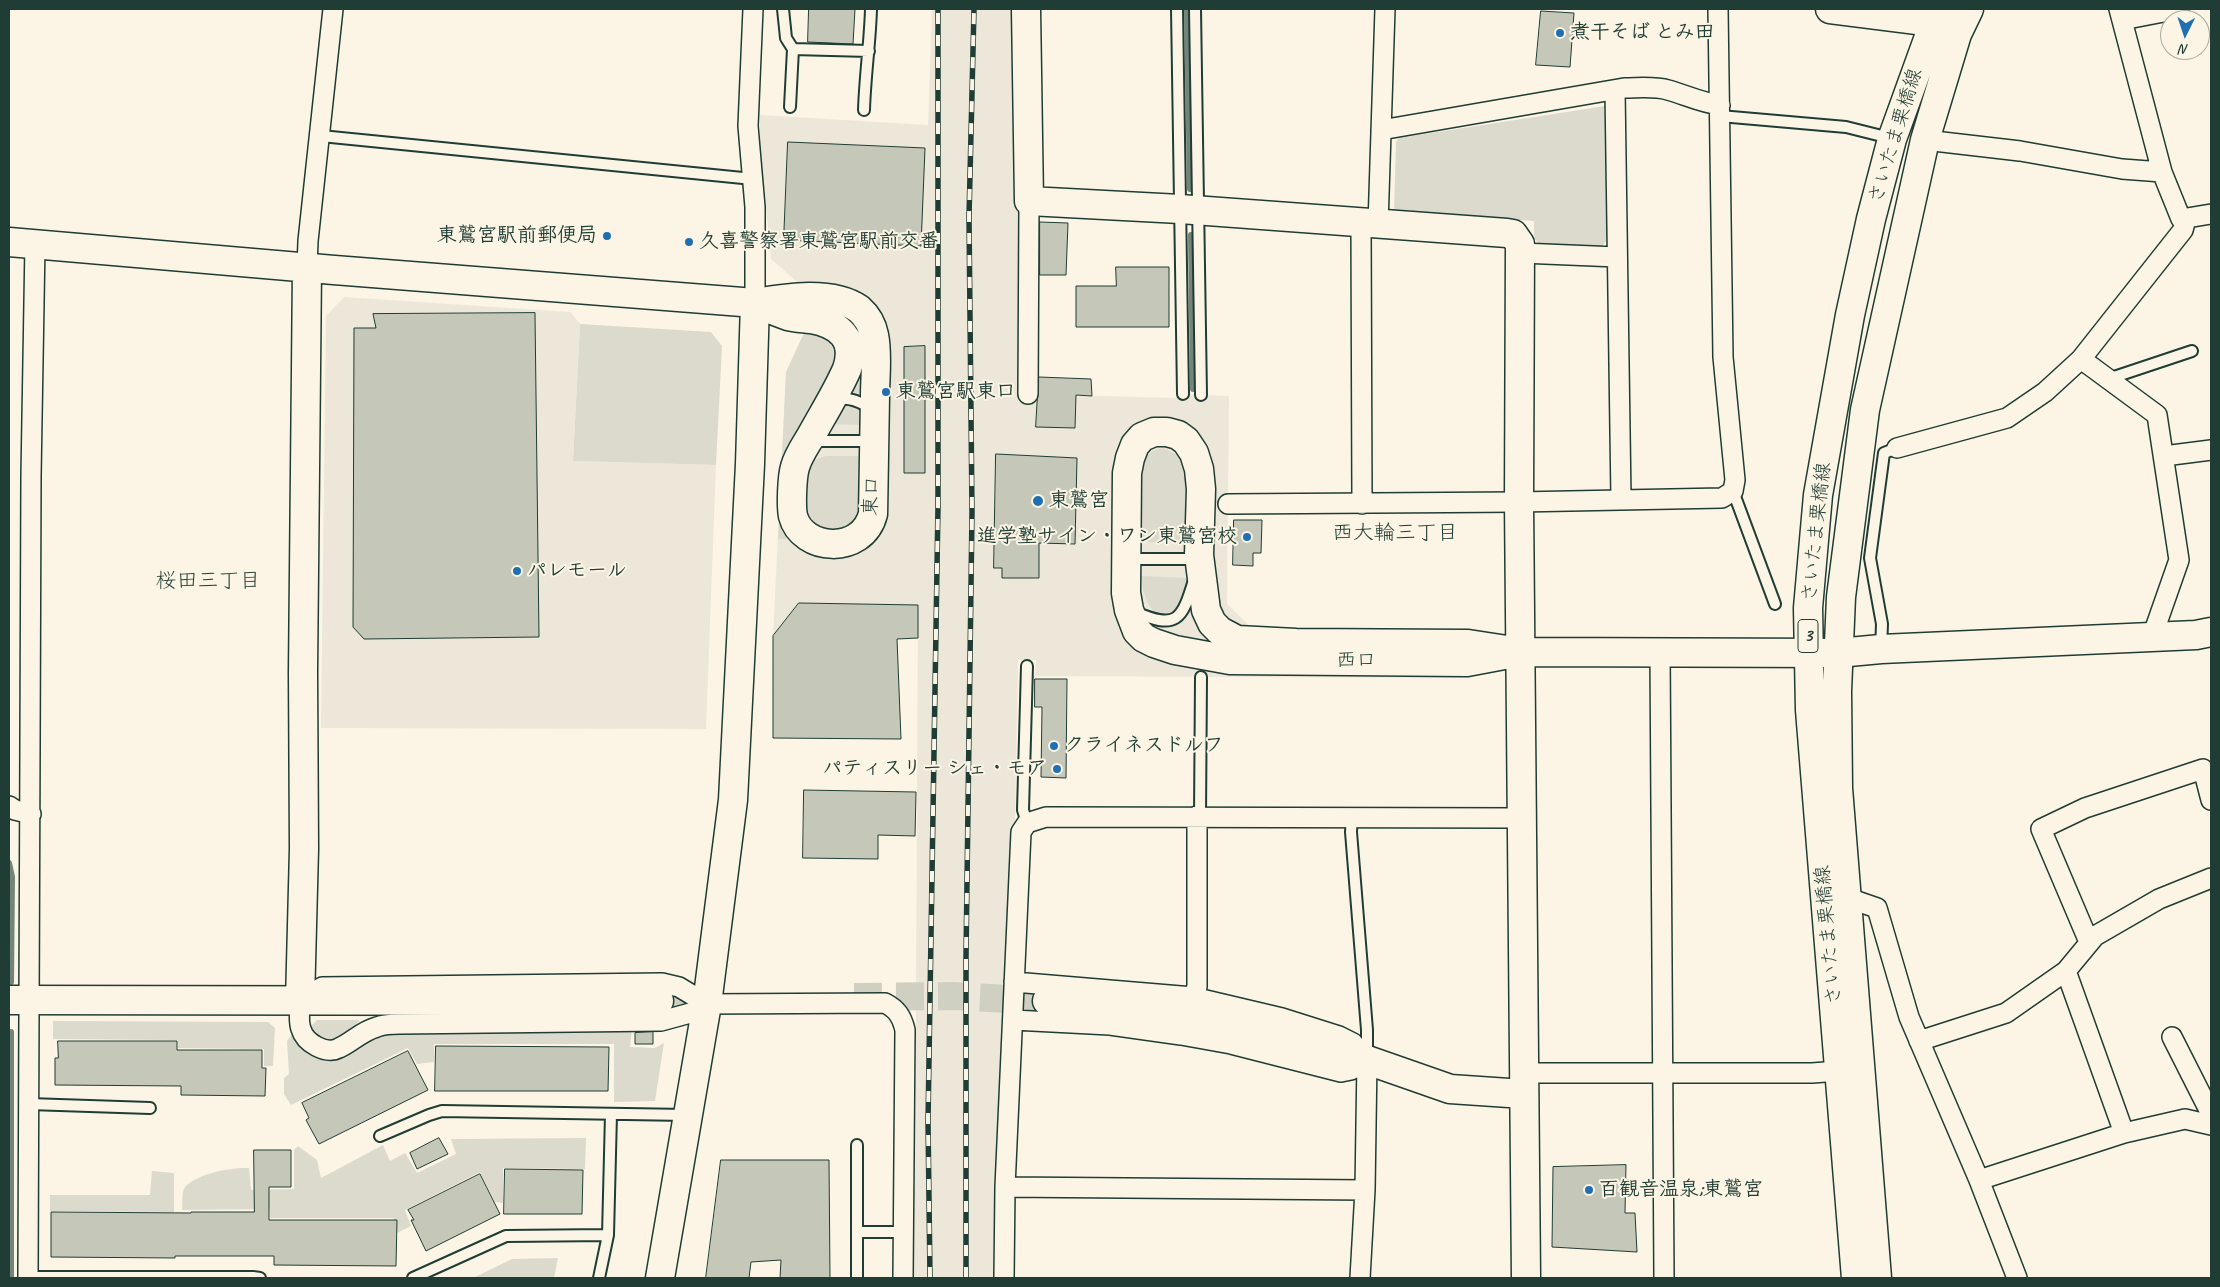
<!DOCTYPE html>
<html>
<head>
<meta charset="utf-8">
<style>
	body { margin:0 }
	#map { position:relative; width:2220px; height:1287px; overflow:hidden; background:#fcf5e5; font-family:Caveat,sans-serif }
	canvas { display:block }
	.frame { position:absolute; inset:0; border:10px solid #1f3d34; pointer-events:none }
	.north { position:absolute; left:2160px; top:10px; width:50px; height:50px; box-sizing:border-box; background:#fcf5e5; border:1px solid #a4ab9e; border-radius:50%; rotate:184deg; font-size:14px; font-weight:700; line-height:20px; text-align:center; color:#1f3d34 }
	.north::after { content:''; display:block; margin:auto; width:18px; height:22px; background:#1f6fb2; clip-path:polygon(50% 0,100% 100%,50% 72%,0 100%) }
</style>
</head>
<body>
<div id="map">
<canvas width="2220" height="1287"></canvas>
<div class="frame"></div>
<div class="north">N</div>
</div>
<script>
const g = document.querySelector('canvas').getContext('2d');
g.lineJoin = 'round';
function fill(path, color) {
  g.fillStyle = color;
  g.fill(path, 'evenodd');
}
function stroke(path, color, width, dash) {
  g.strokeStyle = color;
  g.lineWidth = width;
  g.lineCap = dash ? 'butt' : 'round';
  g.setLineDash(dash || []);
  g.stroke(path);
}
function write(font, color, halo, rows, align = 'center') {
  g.font = font + ' Caveat,"Klee One",sans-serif';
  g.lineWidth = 4;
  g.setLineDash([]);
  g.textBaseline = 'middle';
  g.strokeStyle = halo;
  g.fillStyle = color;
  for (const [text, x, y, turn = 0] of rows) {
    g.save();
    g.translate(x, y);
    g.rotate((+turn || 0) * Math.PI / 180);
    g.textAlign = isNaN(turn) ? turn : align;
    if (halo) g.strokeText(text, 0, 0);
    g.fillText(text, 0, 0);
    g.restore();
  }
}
const built = new Path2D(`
	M 932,9 L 1013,9 L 1022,394 L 1178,398 L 1179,394 L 1229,396 L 1227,604 L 1253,629 L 1463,629 L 1461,678 L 1035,676 L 1036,660 L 1018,660 L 1015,821 L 998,1174 L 996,1278 L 914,1278 L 912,1217 L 915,1178 L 918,605 L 800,603 L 773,636 L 786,372 L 805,331 L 804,288 L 771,259 L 760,146 L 760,115 L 928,125 Z
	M 344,297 L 570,312 L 580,324 L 573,461 L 716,465 L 706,729 L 321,728 L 326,316 Z`);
const green = new Path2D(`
	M 1605,106 L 1608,239 L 1600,249 L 1541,247 L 1534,238 L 1534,221 L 1398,211 L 1394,209 L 1396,142 L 1399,138 Z
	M 580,324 L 711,332 L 722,346 L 716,465 L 573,461 Z
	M 805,331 C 827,337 833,340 837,363 L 789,454 L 793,539 L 778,539 L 786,372 Z
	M 863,358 L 862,393 L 852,393 L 849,390 Z
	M 845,406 L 858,408 L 862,413 L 862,425 L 831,424 L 839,408 Z
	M 1164,448 L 1177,455 L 1187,473 L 1188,531 L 1183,540 L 1179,543 L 1145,542 L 1141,538 C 1141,519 1134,461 1153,451 C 1155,449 1161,449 1164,448 Z
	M 826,456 L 863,456 L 860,519 L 846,529 L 829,530 L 815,525 L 809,519 L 804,506 L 808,466 L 814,460 Z
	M 1141,576 L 1187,578 C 1185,600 1179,618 1154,612 C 1145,601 1143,590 1141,576 Z
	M 317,1020 L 357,1020 L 360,1021 C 342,1033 328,1055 310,1027 Z
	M 53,1021 L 268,1022 L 275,1028 L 273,1066 L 264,1066 L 264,1049 L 178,1048 L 178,1040 L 53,1039 Z
	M 632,1028 L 630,1047 L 655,1048 L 664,1043 L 655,1101 L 614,1102 L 614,1044 L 434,1044 L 434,1062 L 417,1064 L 408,1048 L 291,1105 L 284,1094 L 284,1078 L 289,1074 L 287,1041 L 294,1032 L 311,1052 L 384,1030 Z
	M 586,1138 L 585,1169 L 503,1168 L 503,1203 L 495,1202 L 480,1172 L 405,1210 L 411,1226 L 395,1234 L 394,1218 L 270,1218 L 270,1209 L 182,1210 C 183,1203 181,1192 185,1187 C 198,1173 232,1167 249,1168 L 251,1190 L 294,1189 L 294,1150 L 298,1146 L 317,1160 L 321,1178 L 383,1145 L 390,1161 L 405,1153 L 417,1173 L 456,1154 L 451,1139 Z
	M 152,1171 L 174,1173 L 174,1212 L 50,1211 L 50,1195 L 150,1195 Z
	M 558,1258 L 554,1278 L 473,1278 L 512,1259 Z`);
const stream = new Path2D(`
	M 1187,9 L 1190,189
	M 1191,235 L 1193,389
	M 9,863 L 12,877 L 11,982
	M 11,1278 L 11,1032`);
const building = new Path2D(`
	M 809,9 L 855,9 L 853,44 L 808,42 Z
	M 1541,11 L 1574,13 L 1570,67 L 1536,65 Z
	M 788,142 L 925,148 L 921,246 L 784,240 Z
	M 1040,222 L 1068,223 L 1066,275 L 1040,275 Z
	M 1116,267 L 1169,267 L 1169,327 L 1076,327 L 1076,286 L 1116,286 Z
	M 535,313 L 539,637 L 364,639 L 353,627 L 354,328 L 376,328 L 373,314 Z
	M 925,346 L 925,473 L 904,473 L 904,347 Z
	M 1039,377 L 1091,379 L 1092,396 L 1076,395 L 1075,428 L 1036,427 Z
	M 996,454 L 1077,458 L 1075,544 L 1039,543 L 1039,578 L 1002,578 L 1002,568 L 994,568 Z
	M 1234,520 L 1262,520 L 1261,553 L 1253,553 L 1253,566 L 1233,565 Z
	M 799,603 L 918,605 L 918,638 L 897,639 L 901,739 L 773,738 L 773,636 Z
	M 1035,679 L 1067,679 L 1066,778 L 1041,777 L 1042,707 L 1035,707 Z
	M 804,790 L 916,792 L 915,836 L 878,835 L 878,859 L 803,858 Z
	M 653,1032 L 653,1044 L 635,1044 L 635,1033 Z
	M 58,1041 L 177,1041 L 177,1050 L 262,1050 L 262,1068 L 266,1068 L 265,1096 L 181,1095 L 181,1086 L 55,1085 L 55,1058 L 58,1058 Z
	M 436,1046 L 609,1047 L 608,1091 L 435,1091 Z
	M 408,1051 L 428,1090 L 319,1144 L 306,1120 L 309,1118 L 302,1103 Z
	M 439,1138 L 448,1154 L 417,1169 L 410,1153 Z
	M 254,1150 L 291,1150 L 291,1187 L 269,1187 L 269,1220 L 397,1220 L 396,1266 L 274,1265 L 274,1256 L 175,1256 L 175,1258 L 51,1257 L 51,1212 L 191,1213 L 191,1212 L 254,1212 Z
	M 721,1160 L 829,1160 L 830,1278 L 780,1278 L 781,1260 L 751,1262 L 749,1278 L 706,1278 Z
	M 1626,1165 L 1625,1213 L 1635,1213 L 1637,1252 L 1552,1247 L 1553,1167 Z
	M 505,1169 L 583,1170 L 582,1214 L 504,1214 Z
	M 480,1174 L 500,1214 L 426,1251 L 411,1220 L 414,1220 L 408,1210 Z`);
const secondaryTunnel = new Path2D(`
	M 854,997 L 954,996 L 1047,1001
	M 659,1001 L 721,1000`);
const lane = new Path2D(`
	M 783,9 L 786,38 L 793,49 L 790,107
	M 1177,9 L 1183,394
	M 1195,9 L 1201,395
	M 793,49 L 869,51
	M 864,110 C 865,76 870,43 871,9
	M 1720,116 L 1846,127 L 1890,138
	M 321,136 L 753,179
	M 2108,379 L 2192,351
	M 835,400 C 849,396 861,402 873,410
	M 812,443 L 821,441 L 873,441
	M 1733,491 L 1775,604
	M 1126,559 L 1189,559 L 1198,555
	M 1135,612 C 1177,630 1182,620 1194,580
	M 1881,649 L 1882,624 L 1870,558 L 1884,453 L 1897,448
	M 1200,816 L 1201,677
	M 1352,816 L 1351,832 L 1367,1030 L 1367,1059
	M 1027,823 L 1023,810 L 1027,666
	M 29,1104 L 150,1108
	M 380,1136 L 429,1115 L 442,1111 L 687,1115
	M 857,1145 L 857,1278
	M 857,1232 L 903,1232
	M 28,1277 L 253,1277 L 260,1278
	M 413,1278 L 506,1236 L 608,1235
	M 599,1278 L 608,1235 L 611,1114`);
const street = new Path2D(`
	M 753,9 L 748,126 L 755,207 L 755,303
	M 2119,9 L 2162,172 L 2181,219 L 2211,214
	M 2122,20 L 2179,9
	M 1615,90 L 1621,499
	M 1381,130 L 1624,88 C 1639,88 1654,86 1668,90 C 1686,95 1702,103 1720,105
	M 1925,140 L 2020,151 L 2122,169 L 2162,172
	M 1361,223 L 1362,504
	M 1378,225 L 1385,9
	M 1521,253 L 1617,257
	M 307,268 L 308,241 L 333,9
	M 2081,359 L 2157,415 L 2179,560 L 2152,637
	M 1028,394 L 1029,201
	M 1897,448 L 2007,418 L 2045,392 L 2081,359 L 2183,230 L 2186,219
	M 2164,456 L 2211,450
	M 1228,504 L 1519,502 L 1722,498 L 1733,491 L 1735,480 L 1723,357 L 1718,9
	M 1660,651 L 1664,1278
	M 9,806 L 15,810 L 31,814
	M 1848,898 L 1877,908 L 1909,1017 L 1979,1180 L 2017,1278
	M 2089,942 L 2041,829 L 2085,808 L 2203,769 L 2211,800
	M 2066,971 L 2124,1133
	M 1014,982 L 1193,997 L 1282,1018 L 1339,1036 L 1353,1043 L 1367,1060 L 1365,1190 L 1360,1278
	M 1193,997 L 1197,987 L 1197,816
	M 707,1004 L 679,987 L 662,983 L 322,987 L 300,1002 C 300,1010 298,1021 301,1029 C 305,1043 326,1055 339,1048 C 352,1042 362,1031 377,1027 C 384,1024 393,1024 400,1024 L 661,1021 L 694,1012 L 707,1004 L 885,1003 C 897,1009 902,1017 905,1030 L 903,1278
	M 1013,1020 L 1110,1025 L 1181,1035 L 1231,1044 L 1341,1072 L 1351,1070 L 1367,1060
	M 2172,1037 L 2211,1114
	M 1919,1041 L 2006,1013 L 2066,971 L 2095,936 L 2159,899 L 2211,878
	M 1524,1073 L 1812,1073 L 1839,1071
	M 1979,1180 L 2124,1133 L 2185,1119 L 2211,1125
	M 1005,1187 L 1365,1190
	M 28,1278 L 31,476 L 35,244
	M 1004,1278 L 1005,1187 L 1021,832 L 1027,823 L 1046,817 L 1522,818`);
const secondary = new Path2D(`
	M 1026,9 L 1029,201 L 1180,209 L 1507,233 L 1513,234 L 1520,244 L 1519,502 L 1526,1278
	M 1830,9 L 1933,22 L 1956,33
	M 9,242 L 334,270 L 755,303 C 785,298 832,290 859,309 C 867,316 872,325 874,335 C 878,354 875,377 875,396 C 874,436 874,475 873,514 C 862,556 802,551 793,516 C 791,506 792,477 795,467 C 798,456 805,446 811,436 C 823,414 837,392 847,369 C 857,339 839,324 811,319 C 803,318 795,318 788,316 C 776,312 765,307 755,303
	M 1520,652 L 1467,662 L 1230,660 L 1175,650 L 1154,643 L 1144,638 L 1137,631 L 1129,610 L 1126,593 L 1127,473 L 1130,458 L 1135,445 L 1142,437 L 1154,432 L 1167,432 L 1178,435 L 1186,441 L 1194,453 L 1199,469 L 1201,489 L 1199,555 L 1206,610 L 1212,623 L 1220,631 L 1237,640 L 1296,643 L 1468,644 L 1520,652 L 1838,653 L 1881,649 L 2196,635 L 2211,632
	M 9,1000 L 659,1001
	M 1047,1001 L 1105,1004 L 1204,1017 L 1270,1031 L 1367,1060 L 1450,1089 L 1524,1094
	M 300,1002 L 304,849 L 303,672 L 307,268
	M 660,1278 L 707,1004 L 733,800 L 750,464 L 755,303`);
const primary = new Path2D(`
	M 1856,1278 L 1810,710 L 1808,608 L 1818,495 L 1850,315 L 1871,219 L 1892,139 L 1939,9
	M 1877,1278 L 1838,788 L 1837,691 L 1841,597 L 1865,410 L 1925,140 L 1957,34 L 1969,9`);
const rail = new Path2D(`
	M 930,1278 L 928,1121 L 938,506 L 938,9
	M 966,1278 L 966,956 L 972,512 L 969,217 L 974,9`);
const markers = [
	[1560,33,5,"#1f6fb2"],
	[607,236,5,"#1f6fb2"],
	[689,242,5,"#1f6fb2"],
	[886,392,5,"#1f6fb2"],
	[1038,501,6,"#1f6fb2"],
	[1247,537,5,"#1f6fb2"],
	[517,571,5,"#1f6fb2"],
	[1054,746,5,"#1f6fb2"],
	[1057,769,5,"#1f6fb2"],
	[1589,1190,5,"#1f6fb2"]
];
const shields = [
	[1808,636,20]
];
const shieldNames = [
	["3",1808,636]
];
const poiNames = [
	["煮干そば とみ田",1570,33],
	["東鷲宮駅前郵便局",597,236,"right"],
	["久喜警察署東鷲宮駅前交番",699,242],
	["東鷲宮駅東口",896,392],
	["東鷲宮",1049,501],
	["進学塾サイン・ワン東鷲宮校",1237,537,"right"],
	["パレモール",527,571],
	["クライネスドルフ",1064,746],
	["パティスリー シェ・モア",1047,769,"right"],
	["百観音温泉;東鷲宮",1599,1190]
];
const streetNames = [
	["さいたま栗橋線",1896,136,-73],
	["東口",872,496,-86],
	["さいたま栗橋線",1817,532,-84],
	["西口",1356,661,1],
	["さいたま栗橋線",1829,935,-95]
];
const neighbourhoodNames = [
	["西大輪三丁目",1395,533],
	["桜田三丁目",208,581]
];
fill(built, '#ece7d8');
fill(green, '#dcdacc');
stroke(stream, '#758479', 6);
fill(building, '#c5c7b9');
stroke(building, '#1f3d34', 1);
stroke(secondaryTunnel, '#d0d0c2', 28, [28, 14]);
stroke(lane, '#1f3d34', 14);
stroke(street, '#1f3d34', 22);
stroke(secondary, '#1f3d34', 31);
stroke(primary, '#1f3d34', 31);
stroke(lane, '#fcf5e5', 10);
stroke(street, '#fcf5e5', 19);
stroke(secondary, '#fcf5e5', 28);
stroke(primary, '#fcf5e5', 28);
stroke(rail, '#1f3d34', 5.5);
stroke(rail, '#fcf5e5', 4, [11]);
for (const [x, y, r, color] of markers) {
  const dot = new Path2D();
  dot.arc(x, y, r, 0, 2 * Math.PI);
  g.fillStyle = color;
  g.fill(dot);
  stroke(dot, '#fcf5e5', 2);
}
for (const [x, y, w] of shields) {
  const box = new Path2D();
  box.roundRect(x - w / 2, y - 16.5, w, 33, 4);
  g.fillStyle = '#fcf5e5';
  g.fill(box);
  stroke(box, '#1f3d34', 1);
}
write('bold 19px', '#1f3d34', null, shieldNames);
write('bold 20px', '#1f3d34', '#fcf5e5', poiNames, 'left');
write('20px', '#1f3d34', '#fcf5e5', streetNames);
write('21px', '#1f3d34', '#fcf5e5', neighbourhoodNames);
</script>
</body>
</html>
